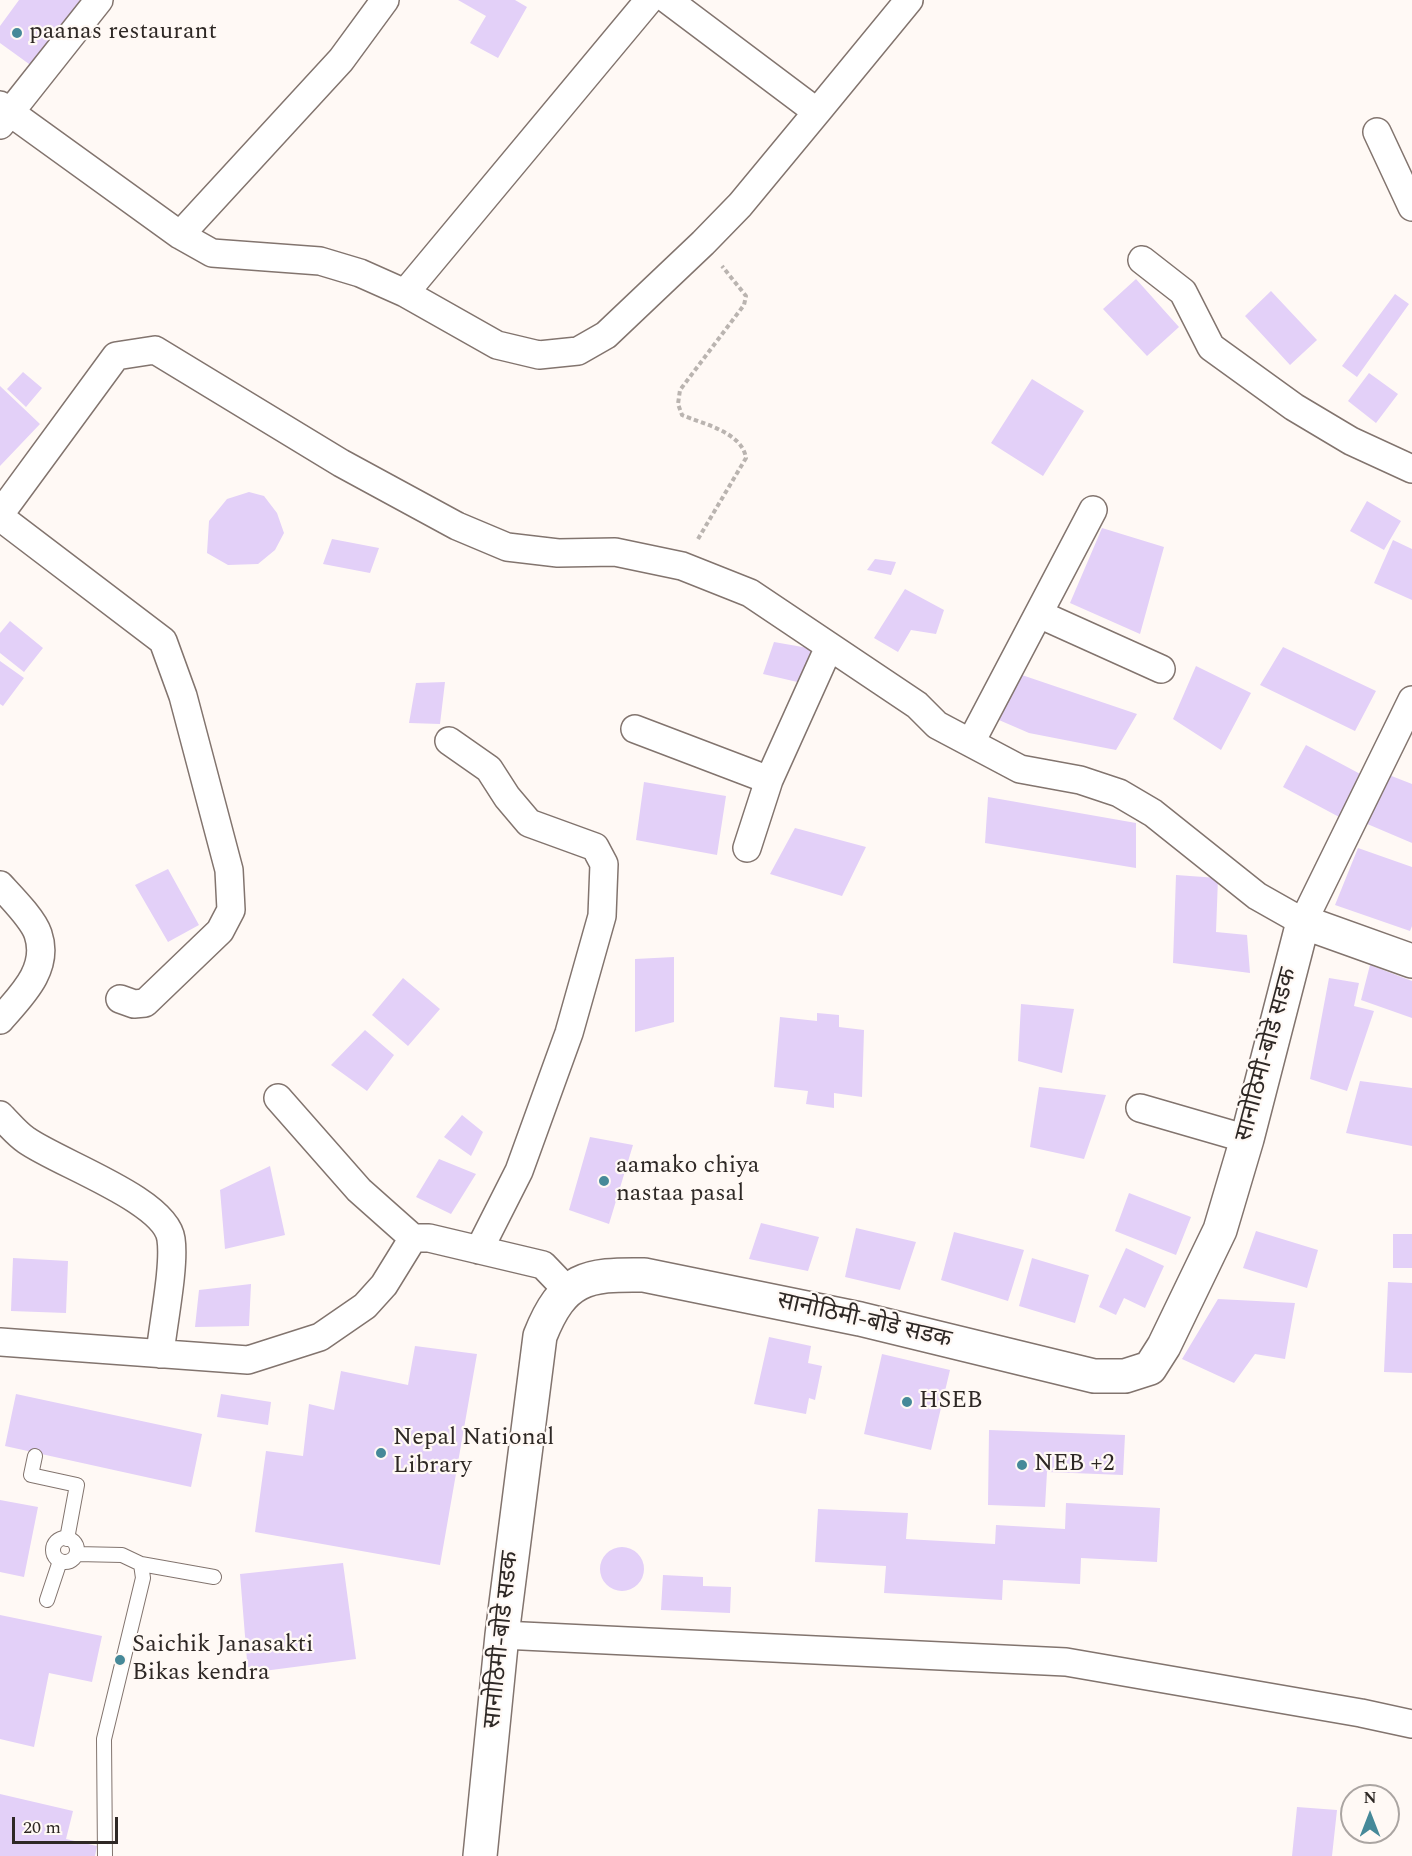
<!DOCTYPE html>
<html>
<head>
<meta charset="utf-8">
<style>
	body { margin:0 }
	#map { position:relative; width:1412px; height:1856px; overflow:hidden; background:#fff9f5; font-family:Spectral,serif }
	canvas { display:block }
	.north { position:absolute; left:1340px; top:1784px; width:60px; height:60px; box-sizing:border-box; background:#fff9f5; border:2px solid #aba5a2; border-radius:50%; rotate:0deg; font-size:16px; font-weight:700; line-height:24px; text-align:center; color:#2e2825 }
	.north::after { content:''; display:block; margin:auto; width:21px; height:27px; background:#468999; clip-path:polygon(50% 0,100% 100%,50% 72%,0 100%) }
	.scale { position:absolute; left:12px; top:1817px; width:106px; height:27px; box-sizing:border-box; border:3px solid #2e2825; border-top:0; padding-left:8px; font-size:18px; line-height:21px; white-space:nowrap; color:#2e2825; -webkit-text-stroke:4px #fff9f5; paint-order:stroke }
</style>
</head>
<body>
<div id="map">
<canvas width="1412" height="1856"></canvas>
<div class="north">N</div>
<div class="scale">20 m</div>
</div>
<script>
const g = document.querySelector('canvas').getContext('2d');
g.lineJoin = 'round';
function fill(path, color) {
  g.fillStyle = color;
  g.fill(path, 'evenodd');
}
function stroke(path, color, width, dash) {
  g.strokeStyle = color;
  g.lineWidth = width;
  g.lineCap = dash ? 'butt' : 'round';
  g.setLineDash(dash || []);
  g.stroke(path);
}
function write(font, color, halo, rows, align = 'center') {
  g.font = font + ' Spectral,"Noto Sans Devanagari",serif';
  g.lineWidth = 4.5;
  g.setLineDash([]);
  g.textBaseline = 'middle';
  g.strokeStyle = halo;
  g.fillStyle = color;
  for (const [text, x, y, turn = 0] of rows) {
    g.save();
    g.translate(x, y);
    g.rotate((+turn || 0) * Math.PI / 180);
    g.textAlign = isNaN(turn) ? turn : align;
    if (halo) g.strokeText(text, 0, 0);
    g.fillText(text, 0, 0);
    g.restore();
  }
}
const building = new Path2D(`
	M 19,0 L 79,0 L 83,3 L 36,69 L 0,43 L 0,26 Z
	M 458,0 L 515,0 L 527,7 L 498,58 L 470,43 L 486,16 Z
	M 1136,279 L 1179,327 L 1147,356 L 1103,309 Z
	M 1271,291 L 1317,340 L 1290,365 L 1245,316 Z
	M 1395,294 L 1409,304 L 1357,377 L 1342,366 Z
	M 23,372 L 42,388 L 26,407 L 7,389 Z
	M 1369,373 L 1398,394 L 1376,423 L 1348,401 Z
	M 1032,379 L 1084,411 L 1043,476 L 991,443 Z
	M 0,386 L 40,424 L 0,466 Z
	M 249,492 L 264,496 L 277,513 L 284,533 L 275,550 L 258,564 L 228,565 L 207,553 L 209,521 L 227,499 Z
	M 1367,501 L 1401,521 L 1384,550 L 1350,531 Z
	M 1102,528 L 1164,547 L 1140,634 L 1070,603 Z
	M 332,539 L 379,548 L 370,573 L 323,564 Z
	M 1393,540 L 1412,549 L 1412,600 L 1374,583 Z
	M 875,559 L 896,562 L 891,575 L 867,570 Z
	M 905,589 L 944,610 L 936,634 L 911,630 L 898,652 L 874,638 Z
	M 10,621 L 43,648 L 24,672 L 0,653 L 0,633 Z
	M 774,642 L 814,649 L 806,684 L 763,674 Z
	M 1283,647 L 1376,691 L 1355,731 L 1260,685 Z
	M 0,661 L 24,678 L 3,706 L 0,704 Z
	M 1196,666 L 1251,693 L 1221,750 L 1173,719 Z
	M 1013,672 L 1137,714 L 1116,750 L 1029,733 L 992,717 Z
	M 445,682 L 440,724 L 409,723 L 416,683 Z
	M 1306,745 L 1364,776 L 1341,818 L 1283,787 Z
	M 1389,775 L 1412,784 L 1412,843 L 1365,823 Z
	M 644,782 L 726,796 L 717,855 L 636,840 Z
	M 988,797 L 1136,823 L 1136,868 L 985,843 Z
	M 795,828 L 866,847 L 842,896 L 770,874 Z
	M 1358,848 L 1412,867 L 1412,926 L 1410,931 L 1335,905 Z
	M 168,869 L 199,925 L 168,942 L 135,885 Z
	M 1176,875 L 1218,878 L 1216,932 L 1247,935 L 1250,973 L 1173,963 Z
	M 674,957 L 674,1022 L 635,1032 L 635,959 Z
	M 1370,965 L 1412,981 L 1412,1018 L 1361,1000 Z
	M 403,978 L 440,1009 L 408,1046 L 372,1015 Z
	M 1329,978 L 1359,983 L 1354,1006 L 1374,1011 L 1347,1091 L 1310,1079 Z
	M 1021,1004 L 1074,1009 L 1062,1073 L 1018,1061 Z
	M 817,1013 L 839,1015 L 839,1027 L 864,1030 L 862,1097 L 834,1093 L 834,1108 L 806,1104 L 808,1091 L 774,1087 L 780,1017 L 817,1021 Z
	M 365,1030 L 394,1055 L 367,1091 L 331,1065 Z
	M 1360,1081 L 1412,1088 L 1412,1146 L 1346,1133 Z
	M 1039,1087 L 1106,1095 L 1084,1159 L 1030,1147 Z
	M 462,1115 L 483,1132 L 471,1156 L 444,1137 Z
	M 590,1137 L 633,1145 L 609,1224 L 569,1210 Z
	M 439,1159 L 476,1174 L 451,1214 L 416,1197 Z
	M 270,1166 L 285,1235 L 225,1249 L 220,1190 Z
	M 1129,1193 L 1191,1217 L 1176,1255 L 1115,1231 Z
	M 761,1223 L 819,1237 L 808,1271 L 749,1259 Z
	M 856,1228 L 916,1242 L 900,1290 L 845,1277 Z
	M 1256,1231 L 1318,1250 L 1307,1288 L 1243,1268 Z
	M 954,1232 L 1024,1250 L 1008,1301 L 941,1280 Z
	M 1393,1234 L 1412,1234 L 1412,1268 L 1393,1268 Z
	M 1126,1248 L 1164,1266 L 1145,1308 L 1124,1298 L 1116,1315 L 1099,1307 Z
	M 13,1258 L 68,1261 L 66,1313 L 11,1311 Z
	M 1032,1258 L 1089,1275 L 1075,1323 L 1019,1306 Z
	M 1388,1282 L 1412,1283 L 1412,1373 L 1384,1372 Z
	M 251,1284 L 249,1326 L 195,1327 L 199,1290 Z
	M 1218,1299 L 1295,1303 L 1285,1359 L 1255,1354 L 1234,1383 L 1182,1359 Z
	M 769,1337 L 811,1346 L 808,1363 L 822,1366 L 815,1400 L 809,1398 L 806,1414 L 754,1404 Z
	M 415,1346 L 477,1354 L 440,1565 L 255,1532 L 266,1451 L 303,1456 L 309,1404 L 334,1410 L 341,1371 L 408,1385 Z
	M 882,1354 L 950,1370 L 931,1450 L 864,1434 Z
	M 16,1394 L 202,1434 L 191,1487 L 5,1446 Z
	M 221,1394 L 271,1402 L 268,1425 L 217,1417 Z
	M 989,1430 L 1125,1435 L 1123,1475 L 1047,1472 L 1045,1507 L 988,1505 Z
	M 0,1500 L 38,1507 L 24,1577 L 0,1572 Z
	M 1066,1503 L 1160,1508 L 1157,1562 L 1081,1558 L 1080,1584 L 1003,1580 L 1002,1600 L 884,1593 L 886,1566 L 815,1562 L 818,1509 L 908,1513 L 906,1539 L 995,1544 L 996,1525 L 1065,1529 Z
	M600 1569a22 22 0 1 1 44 0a22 22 0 1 1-44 0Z
	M 343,1563 L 356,1659 L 248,1673 L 240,1574 Z
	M 663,1575 L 703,1577 L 703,1586 L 731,1587 L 730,1613 L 661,1610 Z
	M 0,1615 L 102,1636 L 92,1682 L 49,1673 L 34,1747 L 0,1739 Z
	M 0,1794 L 73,1811 L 66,1839 L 97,1846 L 95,1856 L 0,1856 Z
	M 1297,1807 L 1337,1810 L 1332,1856 L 1292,1856 Z`);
const path = new Path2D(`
	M 698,539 L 746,458 C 742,432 703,424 682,415 L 678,404 L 680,390 L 744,305 L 746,296 L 722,266`);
const service = new Path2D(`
	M 35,1456 L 31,1475 L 77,1485 L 67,1539
	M53 1550a12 12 0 1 1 24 0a12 12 0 1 1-24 0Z
	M 77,1554 L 122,1555 L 141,1564 L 143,1578 L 104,1739 L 105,1856
	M 141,1564 L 214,1577
	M 47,1600 L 60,1561`);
const minor = new Path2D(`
	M 668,0 L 817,112 L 909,0
	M 0,105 L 180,235 L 212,253 L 320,261 L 360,273 L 405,293 L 649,0
	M 0,125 L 99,0
	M 1377,132 L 1412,207
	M 180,235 L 341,60 L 385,0
	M 1142,260 L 1183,292 L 1211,347 L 1294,407 L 1351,441 L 1412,469
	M 405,293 L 497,345 L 539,355 L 578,351 L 606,335 L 703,243 L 740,205 L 817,112
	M 0,514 L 116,356 L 155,350 L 341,463 L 457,526 L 507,547 L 558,553 L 615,552 L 682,566 L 750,593 L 917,705 L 937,725 L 1020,769 L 1080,780 L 1119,793 L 1153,813 L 1257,896 L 1303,922 L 1412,700
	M 0,517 L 163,641 L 183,696 L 229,870 L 231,910 L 220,931 L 145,1003 L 134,1004 L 120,999
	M 1039,614 L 1161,669
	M 635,729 L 769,780
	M 449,741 L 489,769 L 507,797 L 529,823 L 595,847 L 604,864 L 602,916 L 569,1033 L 519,1171 L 479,1250
	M 971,742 L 1093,510
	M 747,848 L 769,780 L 829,647
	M 0,885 C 11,897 33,919 38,934 C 50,969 21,996 0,1020
	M 278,1098 L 359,1190 L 413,1238
	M 1140,1108 L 1247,1139
	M 0,1115 C 8,1123 17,1134 26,1140 C 58,1163 166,1200 171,1239 C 175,1266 163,1324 160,1354
	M 0,1342 L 248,1360 L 320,1337 L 365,1306 L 384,1285 L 413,1238 L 429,1238 L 543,1265 L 567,1290
	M 502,1635 L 1066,1662 L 1361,1713 L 1412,1724`);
const primary = new Path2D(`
	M 480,1856 L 502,1635 L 540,1336 C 563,1278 586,1274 644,1275 L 860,1319 L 1094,1376 L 1125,1376 L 1150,1368 L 1164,1346 L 1220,1230 L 1247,1139 L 1303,922 L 1412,961`);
const markers = [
	[17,33,6,"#468999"],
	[604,1181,6,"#468999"],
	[907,1402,6,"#468999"],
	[381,1453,6,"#468999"],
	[1022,1465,6,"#468999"],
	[120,1660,6,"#468999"]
];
const poiNames = [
	["paanas restaurant",29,33],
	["aamako chiya",616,1167],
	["nastaa pasal",616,1195],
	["HSEB",919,1402],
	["Nepal National",393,1439],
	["Library",393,1467],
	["NEB +2",1034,1465],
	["Saichik Janasakti",132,1646],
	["Bikas kendra",132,1674]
];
const streetNames = [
	["सानोठिमी-बोडे सडक",1268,1055,-75],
	["सानोठिमी-बोडे सडक",864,1322,13],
	["सानोठिमी-बोडे सडक",503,1640,-84]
];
fill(building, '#e3d0f8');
stroke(service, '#82746e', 16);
stroke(minor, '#82746e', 30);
stroke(primary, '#82746e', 36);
stroke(path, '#bab4b0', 4, [4.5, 3]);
stroke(service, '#fff', 14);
stroke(minor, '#fff', 27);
stroke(primary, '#fff', 33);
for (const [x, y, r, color] of markers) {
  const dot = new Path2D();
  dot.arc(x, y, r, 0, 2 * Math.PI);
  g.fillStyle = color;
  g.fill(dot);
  stroke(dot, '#fff9f5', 2);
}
write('24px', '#2e2825', '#fff9f5', poiNames, 'left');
write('24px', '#2e2825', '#fff9f5', streetNames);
</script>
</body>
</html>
